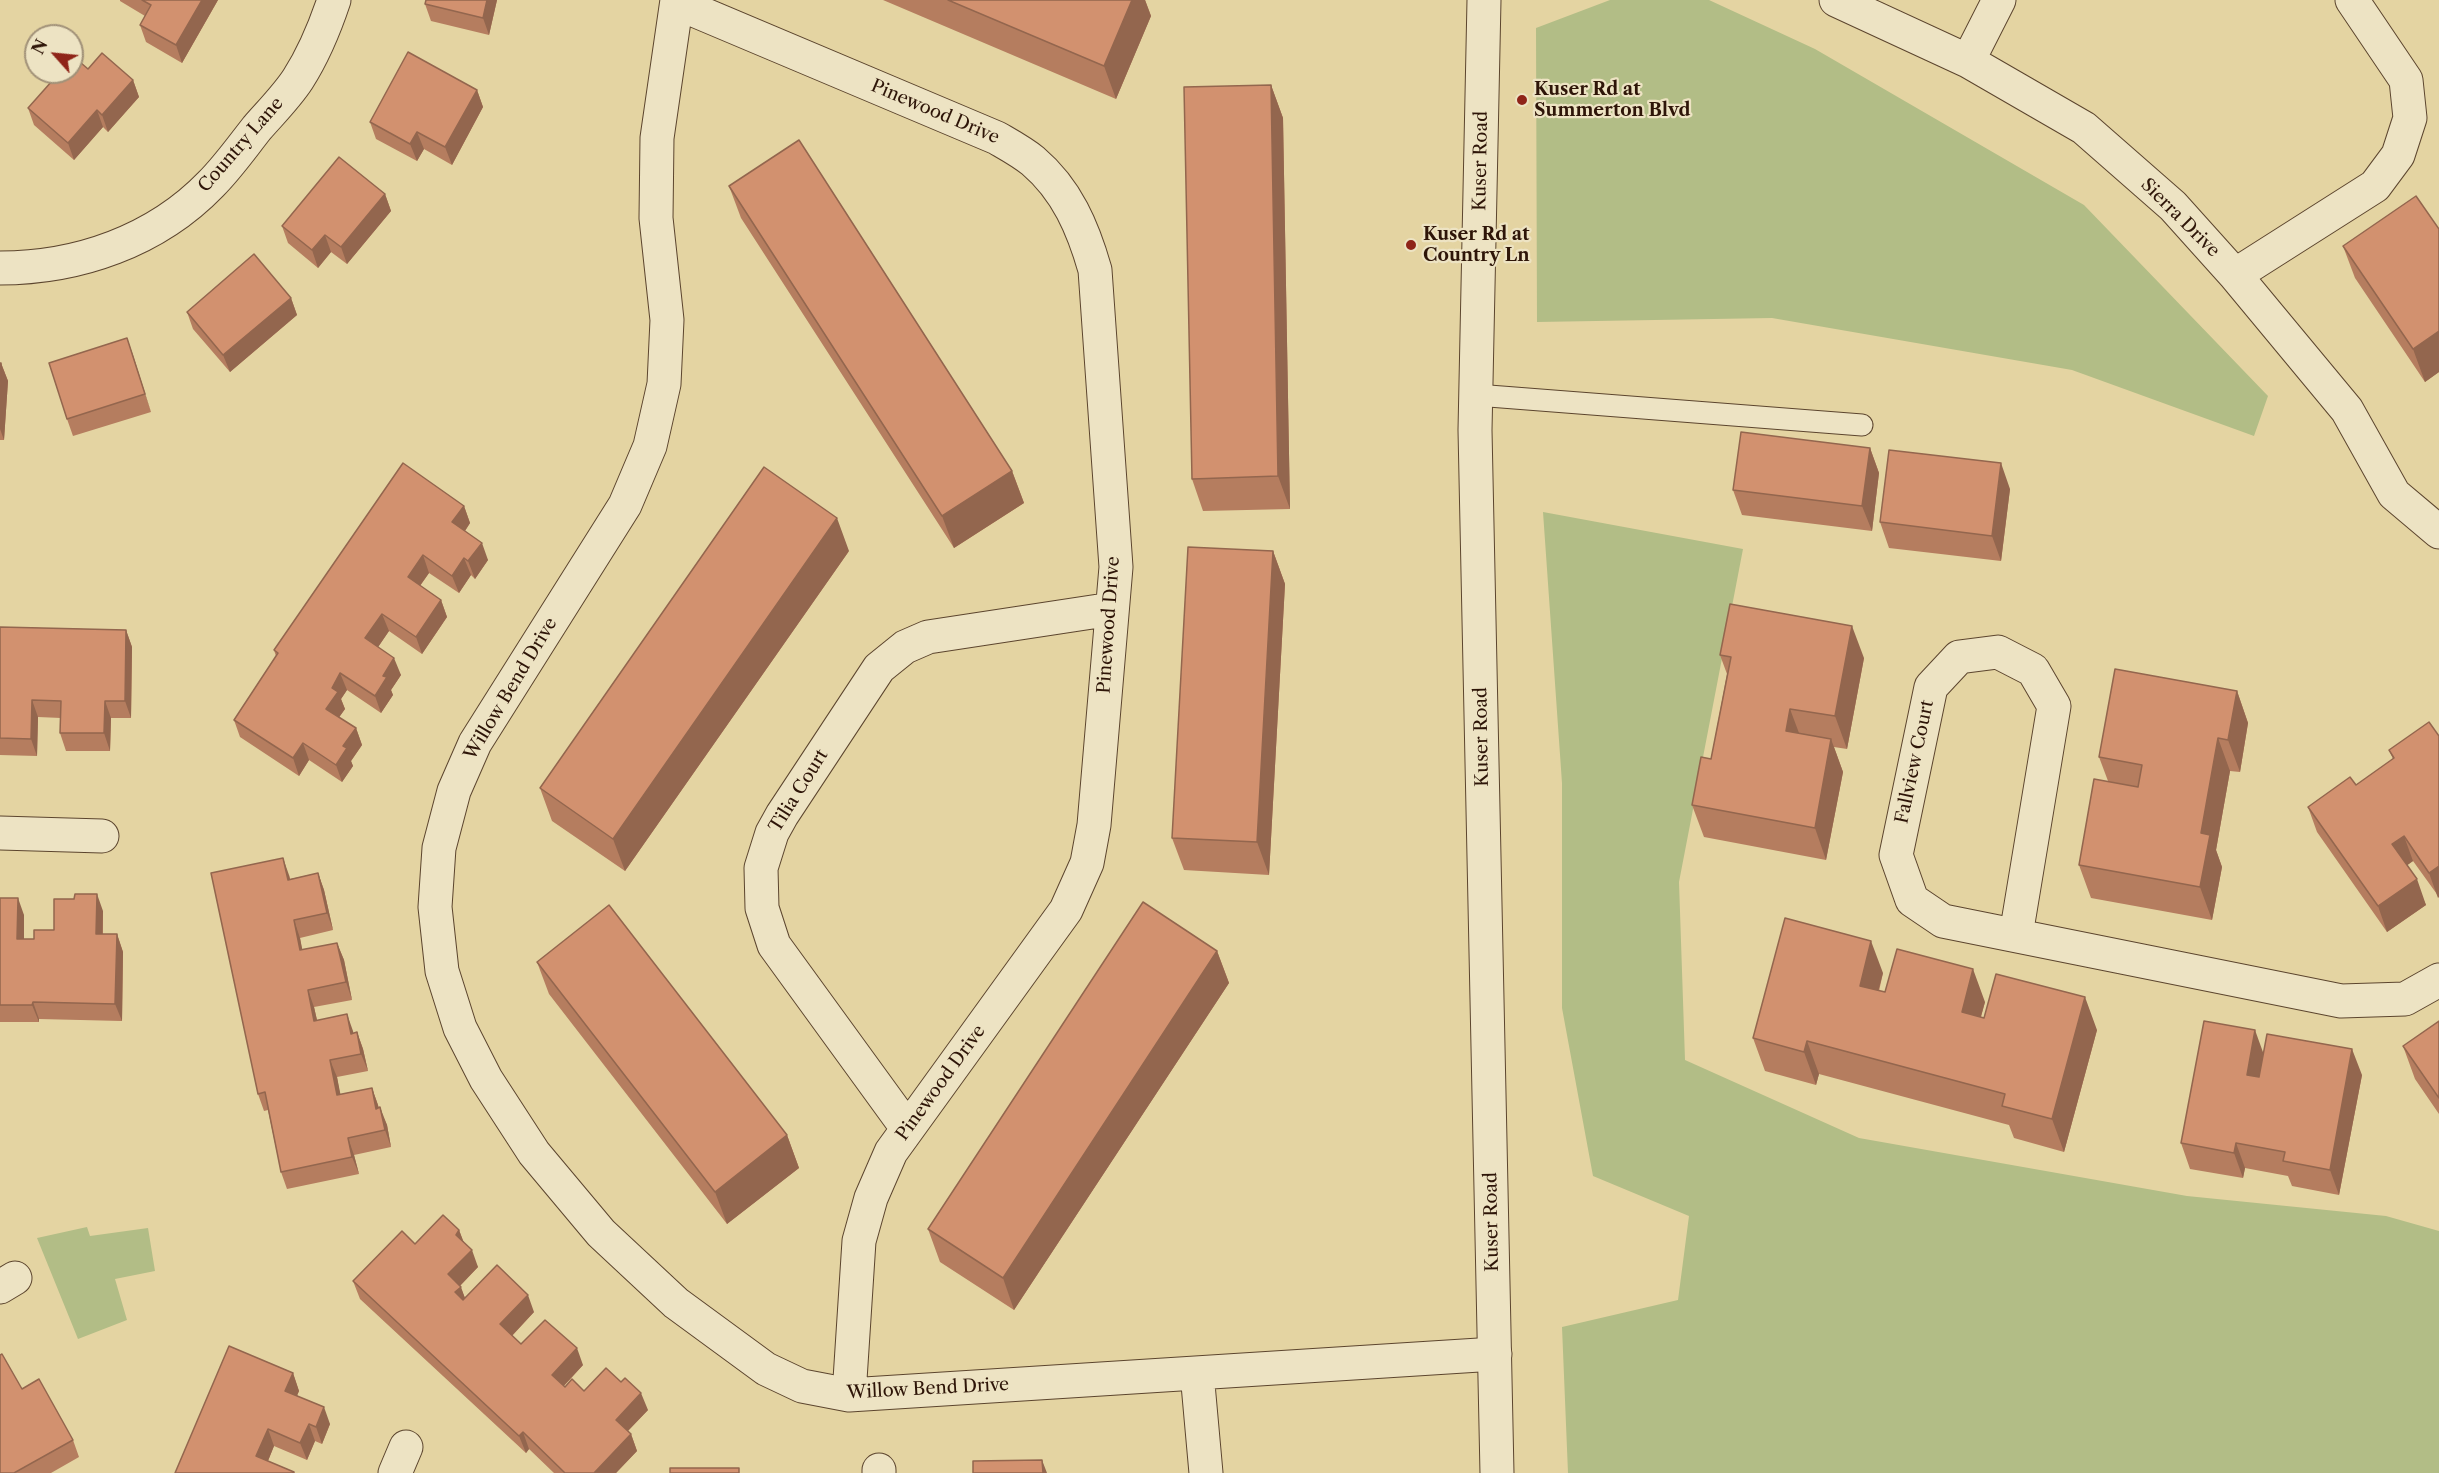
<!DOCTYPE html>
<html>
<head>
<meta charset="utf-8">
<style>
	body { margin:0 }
	#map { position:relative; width:2439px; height:1473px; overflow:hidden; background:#e4d4a2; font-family:"Libre Caslon Text",serif }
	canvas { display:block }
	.north { position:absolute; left:24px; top:24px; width:60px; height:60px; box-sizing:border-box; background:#ede3c3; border:2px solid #a19178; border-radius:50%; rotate:297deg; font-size:16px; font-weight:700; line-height:24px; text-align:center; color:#2e1508 }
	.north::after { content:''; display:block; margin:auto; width:21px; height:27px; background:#8f2418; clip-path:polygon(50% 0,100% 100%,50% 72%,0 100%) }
</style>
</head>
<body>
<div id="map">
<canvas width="2439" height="1473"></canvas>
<div class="north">N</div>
</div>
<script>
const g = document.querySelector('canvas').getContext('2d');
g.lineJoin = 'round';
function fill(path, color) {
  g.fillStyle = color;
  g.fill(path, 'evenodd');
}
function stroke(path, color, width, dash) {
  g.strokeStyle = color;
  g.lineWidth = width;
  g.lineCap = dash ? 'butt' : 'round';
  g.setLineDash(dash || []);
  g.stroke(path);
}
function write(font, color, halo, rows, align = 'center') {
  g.font = font + ' "Libre Caslon Text",serif';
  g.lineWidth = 4.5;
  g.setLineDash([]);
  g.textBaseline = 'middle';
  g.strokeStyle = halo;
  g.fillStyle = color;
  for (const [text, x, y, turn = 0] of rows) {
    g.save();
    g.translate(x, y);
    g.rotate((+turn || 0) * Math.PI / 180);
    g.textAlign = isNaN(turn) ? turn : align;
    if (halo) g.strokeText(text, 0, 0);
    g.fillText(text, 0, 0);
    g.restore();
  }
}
const green = new Path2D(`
	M 1610,0 L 1709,0 L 1815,49 L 2084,205 L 2268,396 L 2254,436 L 2072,370 L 1772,318 L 1537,322 L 1536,28 Z
	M 1543,512 L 1743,549 L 1679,882 L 1685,1060 L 1859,1138 L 2187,1196 L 2386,1216 L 2439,1231 L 2439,1473 L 1568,1473 L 1562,1327 L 1678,1300 L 1689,1216 L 1593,1176 L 1562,1008 L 1562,783 Z
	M 87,1227 L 90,1236 L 148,1228 L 155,1271 L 115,1279 L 127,1320 L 78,1339 L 37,1238 Z`);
const service = new Path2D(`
	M 1476,395 L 1862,425`);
const minor = new Path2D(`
	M 677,0 L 657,138 L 656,218 L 667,320 L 664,384 L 650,446 L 625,505 L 475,743 L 454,791 L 439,848 L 435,907 L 442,971 L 460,1028 L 486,1079 L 534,1153 L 601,1233 L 676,1303 L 766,1369 L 802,1386 L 849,1395 L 1495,1354
	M 1836,0 L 1968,61 L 2084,128 L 2173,206 L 2235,275 L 2347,410 L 2394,494 L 2439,532
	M 677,3 L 997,138 C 1009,145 1022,152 1033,161 C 1067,190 1083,228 1095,270 L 1116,567 L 1094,825 L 1087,863 L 1066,910 L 891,1152 L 871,1198 L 859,1241 L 849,1395
	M 1968,61 L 1999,0
	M 0,268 C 78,268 156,241 211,184 C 228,167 242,147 257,128 C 271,112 287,96 298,79 C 314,54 325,27 334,0
	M 2235,275 L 2375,186 L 2398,155 L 2410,118 L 2406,80 L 2352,0
	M 0,833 L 102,836
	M 2016,935 L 2054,706 L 2033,670 L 1998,652 L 1959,657 L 1931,687 L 1896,855 L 1912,900 L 1943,921 L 2341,1001 L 2405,999 L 2439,980
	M 907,1128 L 774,945 L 762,908 L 761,868 L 772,833 L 782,815 L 879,668 L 905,647 L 928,637 L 1112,609
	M 0,1287 L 15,1278
	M 1197,1373 L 1206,1473
	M 879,1470 L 879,1473
	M 395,1473 L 406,1447`);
const tertiary = new Path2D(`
	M 1484,0 L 1475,430 L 1497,1473`);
const wall = new Path2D(`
	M 120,0 L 218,0 L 182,63 L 146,42 L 140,25 L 145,16 L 120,1 Z
	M 426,0 L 497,0 L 489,35 L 431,21 L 425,4 Z
	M 883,0 L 1145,0 L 1151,16 L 1116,99 Z
	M 88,69 L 133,80 L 139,97 L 108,132 L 103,127 L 74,160 L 34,125 L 28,108 Z
	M 1271,85 L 1283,118 L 1290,509 L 1203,511 L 1192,479 Z
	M 477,90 L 483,107 L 452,165 L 424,149 L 417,161 L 376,139 L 370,122 Z
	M 729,186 L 1012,471 L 1024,503 L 954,548 L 741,218 Z
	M 385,194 L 391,211 L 347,264 L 331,252 L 318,268 L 288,243 L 282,226 Z
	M 2439,229 L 2439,372 L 2425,382 L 2355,278 L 2343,246 Z
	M 291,298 L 297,315 L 230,372 L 193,329 L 187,312 Z
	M 127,338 L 151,412 L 73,436 L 67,419 Z
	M 0,363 L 1,363 L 8,381 L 4,440 L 0,440 Z
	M 1870,448 L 1879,473 L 1872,531 L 1742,515 L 1733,490 Z
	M 2010,489 L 2001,561 L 1889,548 L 1880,522 Z
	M 464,506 L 470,523 L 465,531 L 488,560 L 475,579 L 471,575 L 459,593 L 429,573 L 420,586 L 441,600 L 447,617 L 422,654 L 389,631 L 378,647 L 401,675 L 391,690 L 393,695 L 381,713 L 347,690 L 341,699 L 345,709 L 339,717 L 356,728 L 362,745 L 351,761 L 353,766 L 342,782 L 309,760 L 299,776 L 240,737 L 234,720 L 276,656 L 274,650 Z
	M 849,551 L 625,871 L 552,821 L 540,788 Z
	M 1273,551 L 1285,584 L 1269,875 L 1184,870 L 1172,838 Z
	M 0,627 L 126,630 L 132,647 L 131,718 L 111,718 L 110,751 L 66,751 L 60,733 L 61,718 L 38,717 L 37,756 L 0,755 Z
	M 1720,655 L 1864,658 L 1847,749 L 1834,747 L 1843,772 L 1826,860 L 1704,837 L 1692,805 L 1711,759 L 1727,674 Z
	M 2237,691 L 2248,723 L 2240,772 L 2230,771 L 2216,850 L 2222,867 L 2212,920 L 2091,898 L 2079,865 L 2108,781 L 2099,757 Z
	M 2439,736 L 2439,897 L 2413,861 L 2407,865 L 2426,905 L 2387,932 L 2317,832 L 2308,807 L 2356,785 L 2393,759 L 2389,750 Z
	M 318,873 L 324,890 L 333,930 L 300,938 L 302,950 L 337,943 L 344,960 L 352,1000 L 314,1007 L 317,1020 L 354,1033 L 357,1032 L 363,1049 L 368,1071 L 337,1077 L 340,1095 L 372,1088 L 379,1108 L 387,1125 L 391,1147 L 354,1155 L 359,1174 L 287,1189 L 281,1172 L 268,1110 L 264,1111 L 258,1094 L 289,875 L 290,879 Z
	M 0,898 L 24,915 L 24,939 L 34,939 L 54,930 L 103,911 L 103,934 L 117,934 L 123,952 L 122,1021 L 39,1019 L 39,1022 L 0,1022 Z
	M 1217,951 L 1229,983 L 1014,1310 L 940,1262 L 928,1229 Z
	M 537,962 L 787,1135 L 799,1168 L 727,1224 L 549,994 Z
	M 1883,973 L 1879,991 L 1885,992 L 1985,1002 L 1981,1017 L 2097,1030 L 2064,1152 L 2014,1138 L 2009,1125 L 1819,1074 L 1816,1085 L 1765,1071 L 1753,1038 Z
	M 2439,1021 L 2439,1114 L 2415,1079 L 2403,1046 Z
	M 2263,1053 L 2362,1075 L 2339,1195 L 2292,1186 L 2288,1176 L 2245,1168 L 2243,1178 L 2190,1169 L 2181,1143 Z
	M 459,1230 L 463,1241 L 478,1267 L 460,1286 L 465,1298 L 534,1312 L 512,1336 L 521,1344 L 583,1365 L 564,1386 L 584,1391 L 648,1410 L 628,1431 L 631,1434 L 637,1451 L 616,1473 L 554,1473 L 529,1449 L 526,1453 L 360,1299 L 353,1281 L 415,1244 Z
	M 293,1373 L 299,1391 L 297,1395 L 330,1424 L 322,1444 L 315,1441 L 307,1460 L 274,1446 L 268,1461 L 175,1473 Z
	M 22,1389 L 73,1440 L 79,1457 L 51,1473 L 0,1473 Z`);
const shadedWall = new Path2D(`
	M 202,0 L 218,0 L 182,63 L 176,45 Z
	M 487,0 L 497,0 L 489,35 L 483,18 Z
	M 1132,0 L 1145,0 L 1151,16 L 1116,99 L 1104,66 Z
	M 133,80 L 139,97 L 108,132 L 102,115 Z
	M 1271,85 L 1283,118 L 1290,509 L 1278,476 Z
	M 477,90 L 483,107 L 452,165 L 445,147 Z
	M 97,110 L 103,127 L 74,160 L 68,143 Z
	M 417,132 L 424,149 L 417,161 L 410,144 Z
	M 385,194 L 391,211 L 347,264 L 341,247 Z
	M 325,235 L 331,252 L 318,268 L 312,250 Z
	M 291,298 L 297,315 L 230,372 L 223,355 Z
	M 2439,331 L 2439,372 L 2425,382 L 2413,349 Z
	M 127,338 L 133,355 L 151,412 L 145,394 Z
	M 1,363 L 8,381 L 4,440 L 0,429 L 0,386 Z
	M 1870,448 L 1879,473 L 1872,531 L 1862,506 Z
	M 2001,463 L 2010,489 L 2001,561 L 1992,536 Z
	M 1012,471 L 1024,503 L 954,548 L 942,516 Z
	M 464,506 L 470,523 L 459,540 L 452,522 Z
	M 837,518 L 849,551 L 625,871 L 613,839 Z
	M 482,543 L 488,560 L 475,579 L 468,561 Z
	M 1273,551 L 1285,584 L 1269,875 L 1257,842 Z
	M 423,555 L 429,573 L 414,594 L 408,577 Z
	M 464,558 L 471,575 L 459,593 L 452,576 Z
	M 441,600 L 447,617 L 422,654 L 416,637 Z
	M 382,614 L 389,631 L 372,656 L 365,638 Z
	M 1852,626 L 1864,658 L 1847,749 L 1835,716 Z
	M 126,630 L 132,647 L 131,718 L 125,701 Z
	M 394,658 L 401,675 L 391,690 L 393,695 L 381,713 L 375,696 L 383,676 Z
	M 340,673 L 347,690 L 341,699 L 345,709 L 333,726 L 326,709 L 332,688 Z
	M 2237,691 L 2248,723 L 2240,772 L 2228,740 Z
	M 32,700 L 38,717 L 37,756 L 31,739 Z
	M 105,701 L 111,718 L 110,751 L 104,733 Z
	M 1790,709 L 1802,741 L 1786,731 Z
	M 356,728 L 362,745 L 351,761 L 353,766 L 342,782 L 336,765 L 343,746 Z
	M 2218,738 L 2230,771 L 2216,850 L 2222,867 L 2212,920 L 2200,887 L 2201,833 Z
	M 1831,739 L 1843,772 L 1826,860 L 1815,828 Z
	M 303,743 L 309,760 L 299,776 L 293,758 Z
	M 2404,836 L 2413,861 L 2402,869 L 2392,844 Z
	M 283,858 L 289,875 L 294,897 L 288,880 Z
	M 2439,866 L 2439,897 L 2438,898 L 2429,873 Z
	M 318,873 L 324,890 L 333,930 L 327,913 Z
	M 2417,879 L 2426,905 L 2387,932 L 2378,906 Z
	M 97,894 L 103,911 L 102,951 L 96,934 Z
	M 18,898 L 24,915 L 24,957 L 17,939 Z
	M 294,920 L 300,938 L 306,968 L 300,950 Z
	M 117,934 L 123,952 L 122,1021 L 115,1004 Z
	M 1871,941 L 1883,973 L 1871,1018 L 1860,986 Z
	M 337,943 L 344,960 L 352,1000 L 346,982 Z
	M 1217,951 L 1229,983 L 1014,1310 L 1003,1278 Z
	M 1973,969 L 1985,1002 L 1973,1044 L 1962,1012 Z
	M 308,990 L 314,1007 L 321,1038 L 314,1021 Z
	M 2085,997 L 2097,1030 L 2064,1152 L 2052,1119 Z
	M 33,1002 L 39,1019 L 39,1022 L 32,1005 Z
	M 347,1014 L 353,1031 L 357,1051 L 351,1034 Z
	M 2255,1030 L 2264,1055 L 2256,1100 L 2247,1075 Z
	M 357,1032 L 363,1049 L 368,1071 L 361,1054 Z
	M 1807,1041 L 1819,1074 L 1816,1085 L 1804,1052 Z
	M 2352,1049 L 2362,1075 L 2339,1195 L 2330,1170 Z
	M 330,1060 L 337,1077 L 344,1112 L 337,1095 Z
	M 372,1088 L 378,1105 L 382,1126 L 376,1109 Z
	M 380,1107 L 387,1125 L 391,1147 L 385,1130 Z
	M 787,1135 L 799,1168 L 727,1224 L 715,1192 Z
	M 348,1138 L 354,1155 L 359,1174 L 352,1157 Z
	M 2236,1143 L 2245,1168 L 2243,1178 L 2234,1153 Z
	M 459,1230 L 466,1248 L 456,1235 Z
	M 472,1250 L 478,1267 L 454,1292 L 448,1274 Z
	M 461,1287 L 467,1304 L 455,1292 Z
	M 528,1295 L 534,1312 L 506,1342 L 500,1324 Z
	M 577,1348 L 583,1365 L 558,1392 L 552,1375 Z
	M 293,1373 L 299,1391 L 292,1408 L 285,1391 Z
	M 641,1393 L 648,1410 L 622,1437 L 616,1420 Z
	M 324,1407 L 330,1424 L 322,1444 L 316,1427 Z
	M 309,1424 L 315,1441 L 307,1460 L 300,1443 Z
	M 268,1429 L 274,1446 L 263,1473 L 256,1456 Z
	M 523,1432 L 529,1449 L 526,1453 L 519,1436 Z
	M 631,1434 L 637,1451 L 616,1473 L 594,1473 Z
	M 1042,1460 L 1047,1473 L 1043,1473 Z`);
const building = new Path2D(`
	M 142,0 L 202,0 L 176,45 L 140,25 L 151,5 Z
	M 426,0 L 487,0 L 483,18 L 425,4 Z
	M 948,0 L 1132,0 L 1104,66 Z
	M 408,52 L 477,90 L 445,147 L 417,132 L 410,144 L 370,122 Z
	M 102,53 L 133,80 L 102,115 L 97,110 L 68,143 L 28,108 L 60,72 L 72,72 L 72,58 L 73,56 L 88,69 Z
	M 1271,85 L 1278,476 L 1192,479 L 1184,87 Z
	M 799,140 L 1012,471 L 942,516 L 729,186 Z
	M 339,157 L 385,194 L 341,247 L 325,235 L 312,250 L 282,226 Z
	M 2416,196 L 2439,229 L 2439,331 L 2413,349 L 2343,246 Z
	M 254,254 L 291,298 L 223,355 L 187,312 Z
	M 127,338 L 145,394 L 67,419 L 49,363 Z
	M 0,363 L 1,363 L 0,386 Z
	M 1741,432 L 1870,448 L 1862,506 L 1733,490 Z
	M 1889,450 L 2001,463 L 1992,536 L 1880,522 Z
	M 403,463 L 464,506 L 452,522 L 482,543 L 468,561 L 464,558 L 452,576 L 423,555 L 408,577 L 441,600 L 416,637 L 382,614 L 365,638 L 394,658 L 383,676 L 387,677 L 375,696 L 340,673 L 332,688 L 338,692 L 326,709 L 356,728 L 343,746 L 347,748 L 336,765 L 303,743 L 293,758 L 234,720 L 278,653 L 274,650 Z
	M 764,467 L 837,518 L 613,839 L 540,788 Z
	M 1188,547 L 1273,551 L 1257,842 L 1172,838 Z
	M 1730,604 L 1852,626 L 1835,716 L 1790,709 L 1786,731 L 1831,739 L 1815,828 L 1692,805 L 1701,757 L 1711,759 L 1731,657 L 1720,655 Z
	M 0,627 L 126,630 L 125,701 L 105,701 L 104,733 L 60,733 L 61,701 L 32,700 L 31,739 L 0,738 Z
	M 2115,669 L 2237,691 L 2228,740 L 2218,738 L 2201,833 L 2210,835 L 2200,887 L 2079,865 L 2094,779 L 2138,787 L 2142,765 L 2099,757 Z
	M 2429,722 L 2439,736 L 2439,866 L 2429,873 L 2404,836 L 2392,844 L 2417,879 L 2378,906 L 2308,807 L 2350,777 L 2356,785 L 2394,758 L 2389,750 Z
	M 283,858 L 288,880 L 318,873 L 327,913 L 294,920 L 300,950 L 337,943 L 346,982 L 308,990 L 314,1021 L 347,1014 L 351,1034 L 357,1032 L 361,1054 L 330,1060 L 337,1095 L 372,1088 L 376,1109 L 380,1107 L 385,1130 L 348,1138 L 352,1157 L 281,1172 L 265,1092 L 258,1094 L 211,873 Z
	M 75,894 L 97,894 L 96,934 L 117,934 L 115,1004 L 33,1002 L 32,1005 L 0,1005 L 0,898 L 18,898 L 17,939 L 34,939 L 34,930 L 54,930 L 54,899 L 74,899 Z
	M 1143,902 L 1217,951 L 1003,1278 L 928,1229 Z
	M 609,905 L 787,1135 L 715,1192 L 537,962 Z
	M 1785,918 L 1871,941 L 1860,986 L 1885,992 L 1897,949 L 1973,969 L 1962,1012 L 1984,1018 L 1996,974 L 2085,997 L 2052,1119 L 2002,1106 L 2005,1094 L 1807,1041 L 1804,1052 L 1753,1038 Z
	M 2204,1021 L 2255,1030 L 2247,1075 L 2259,1077 L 2267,1034 L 2352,1049 L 2330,1170 L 2283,1161 L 2285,1152 L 2236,1143 L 2234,1153 L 2181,1143 Z
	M 2439,1021 L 2439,1098 L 2403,1046 Z
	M 443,1215 L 459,1230 L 456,1235 L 472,1250 L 448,1274 L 461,1287 L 455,1292 L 463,1300 L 497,1265 L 528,1295 L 500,1324 L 521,1344 L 545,1320 L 577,1348 L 552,1375 L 565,1387 L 572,1379 L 584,1391 L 606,1368 L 621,1382 L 625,1378 L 641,1393 L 616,1420 L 631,1434 L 594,1473 L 565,1473 L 523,1432 L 519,1436 L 353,1281 L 402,1231 L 415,1244 Z
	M 229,1346 L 293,1373 L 285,1391 L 324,1407 L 316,1427 L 309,1424 L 300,1443 L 268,1429 L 256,1456 L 294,1472 L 294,1473 L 175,1473 Z
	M 2,1354 L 22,1389 L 39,1379 L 73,1440 L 14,1473 L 0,1473 L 0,1355 Z
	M 1042,1460 L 1043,1473 L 973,1473 L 973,1461 Z
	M 670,1468 L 739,1468 L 739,1473 L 670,1473 Z`);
const markers = [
	[1522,100,6,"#8f2418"],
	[1411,245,6,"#8f2418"]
];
const poiNames = [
	["Kuser Rd at",1534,90],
	["Summerton Blvd",1534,111],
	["Kuser Rd at",1423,235],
	["Country Ln",1423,256]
];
const streetNames = [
	["Pinewood Drive",935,112,23],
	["Country Lane",241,145,-49],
	["Kuser Road",1481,161,-89],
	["Sierra Drive",2180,218,45],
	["Pinewood Drive",1109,625,-86],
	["Willow Bend Drive",511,689,-59],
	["Kuser Road",1482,737,-91],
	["Fallview Court",1915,762,-78],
	["Tilia Court",799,791,-58],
	["Pinewood Drive",941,1083,-54],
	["Kuser Road",1492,1222,-91],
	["Willow Bend Drive",928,1389,-3]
];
fill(green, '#b2bd86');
stroke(service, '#5c452e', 23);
stroke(minor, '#5c452e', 35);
stroke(tertiary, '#5c452e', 35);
stroke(service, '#ede3c3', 21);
stroke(minor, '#ede3c3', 33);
stroke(tertiary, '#ede3c3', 33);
fill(wall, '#b57d5f');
fill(shadedWall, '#93664e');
fill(building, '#d2916f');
stroke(building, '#93664e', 1.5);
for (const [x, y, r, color] of markers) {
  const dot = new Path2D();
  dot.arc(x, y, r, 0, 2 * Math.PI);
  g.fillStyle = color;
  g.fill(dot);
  stroke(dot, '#ede3c3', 2);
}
write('bold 18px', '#2e1508', '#ede3c3', poiNames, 'left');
write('18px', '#2e1508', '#ede3c3', streetNames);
</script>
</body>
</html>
